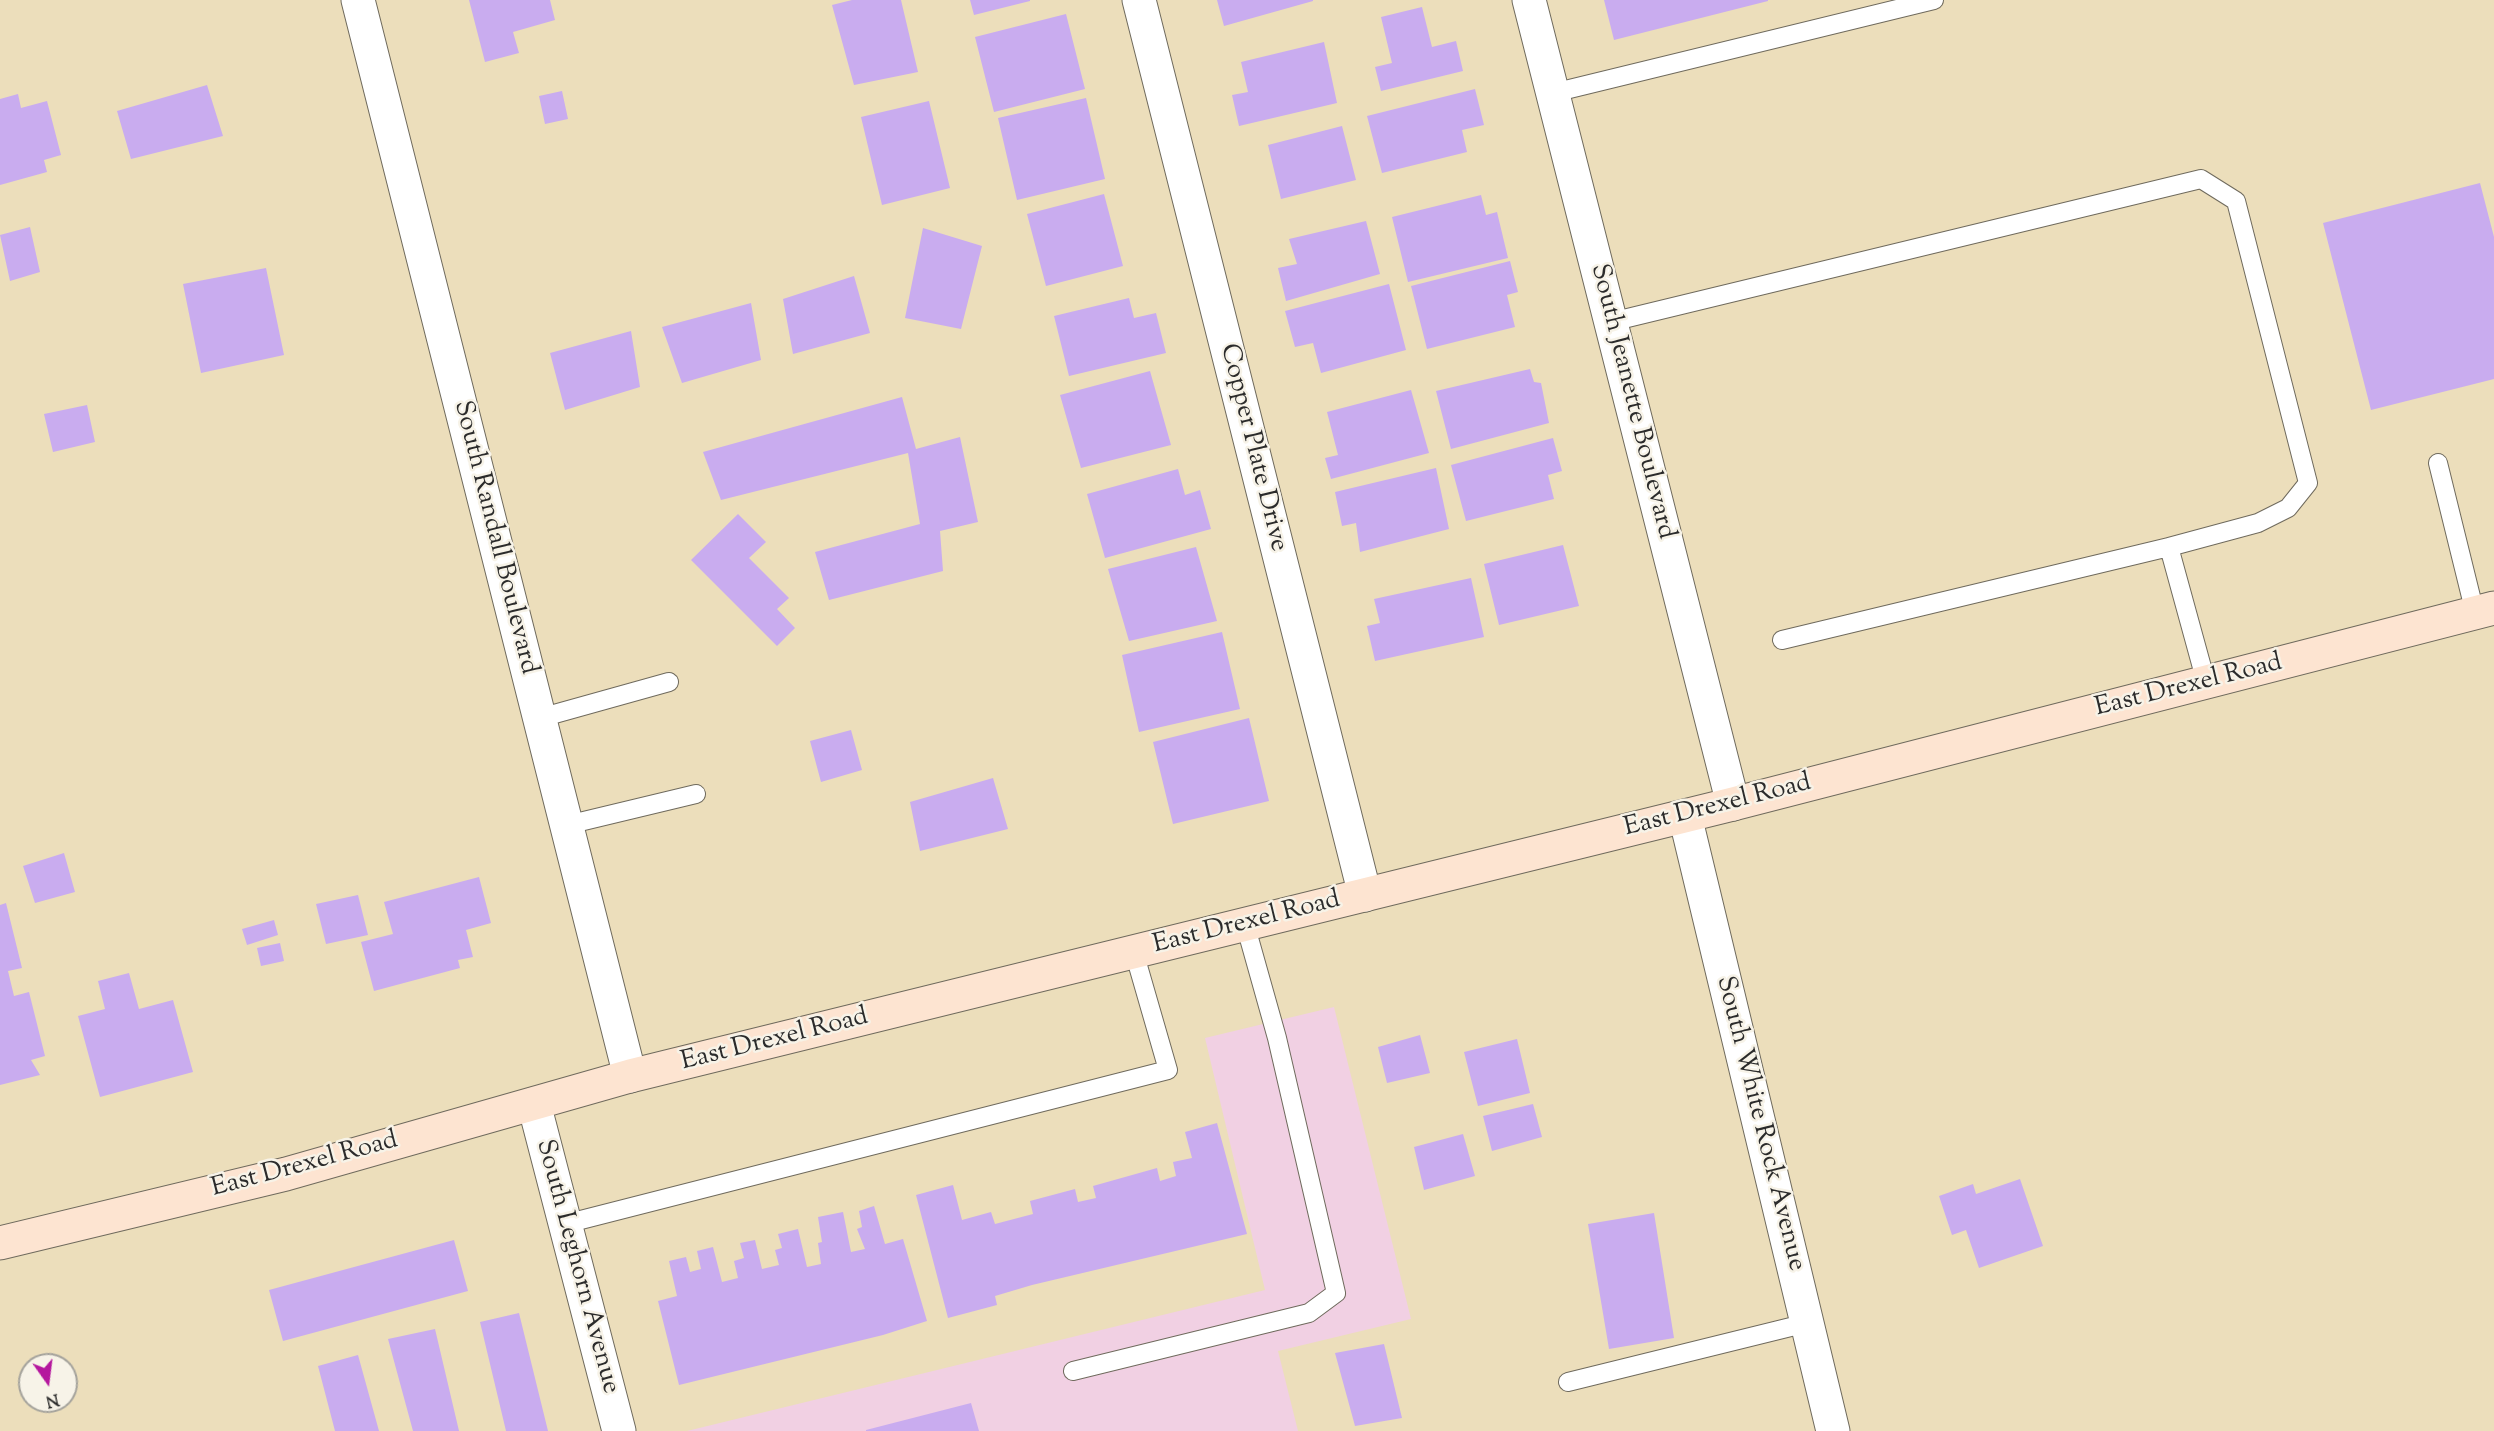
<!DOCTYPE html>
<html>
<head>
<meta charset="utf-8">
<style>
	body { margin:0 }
	#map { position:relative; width:2494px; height:1431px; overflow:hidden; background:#ecdebb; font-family:"Sorts Mill Goudy",serif }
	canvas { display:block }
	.north { position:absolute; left:18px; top:1353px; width:60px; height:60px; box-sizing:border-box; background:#f7f3e8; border:2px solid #a5a39c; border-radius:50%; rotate:166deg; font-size:16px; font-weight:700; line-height:24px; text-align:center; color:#2b2b2b }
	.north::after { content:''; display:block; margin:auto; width:21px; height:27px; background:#b5179e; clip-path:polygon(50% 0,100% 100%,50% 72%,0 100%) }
</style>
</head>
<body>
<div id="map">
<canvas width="2494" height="1431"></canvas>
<div class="north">N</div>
</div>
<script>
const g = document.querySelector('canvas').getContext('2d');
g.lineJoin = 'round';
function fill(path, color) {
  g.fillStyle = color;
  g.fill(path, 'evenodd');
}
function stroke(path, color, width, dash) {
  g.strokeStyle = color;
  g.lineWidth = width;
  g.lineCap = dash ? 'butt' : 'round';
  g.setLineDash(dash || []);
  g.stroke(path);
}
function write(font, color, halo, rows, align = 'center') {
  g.font = font + ' "Sorts Mill Goudy",serif';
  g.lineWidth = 5;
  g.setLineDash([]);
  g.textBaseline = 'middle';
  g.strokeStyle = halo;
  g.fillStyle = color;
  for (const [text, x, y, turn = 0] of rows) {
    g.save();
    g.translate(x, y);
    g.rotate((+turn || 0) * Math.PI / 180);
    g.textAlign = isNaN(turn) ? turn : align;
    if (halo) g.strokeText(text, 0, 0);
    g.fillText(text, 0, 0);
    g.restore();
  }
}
const built = new Path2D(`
	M 1334,1007 L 1411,1319 L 1278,1351 L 1298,1431 L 687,1431 L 1265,1290 L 1205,1038 Z`);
const building = new Path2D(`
	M 469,0 L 550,0 L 555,20 L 513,32 L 519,53 L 485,62 Z
	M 852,0 L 901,0 L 918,72 L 854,85 L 832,5 Z
	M 970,0 L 1030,0 L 1030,1 L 974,15 Z
	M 1217,0 L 1313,0 L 1313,1 L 1224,26 Z
	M 1604,0 L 1768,0 L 1768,1 L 1614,40 Z
	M 1422,7 L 1432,47 L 1456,41 L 1463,71 L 1381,91 L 1375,67 L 1392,63 L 1381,17 Z
	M 1066,14 L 1085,89 L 994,112 L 975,37 Z
	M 1324,42 L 1337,103 L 1239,126 L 1232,95 L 1248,92 L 1241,62 Z
	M 207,85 L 223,136 L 131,159 L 117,111 Z
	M 1475,89 L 1484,125 L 1462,130 L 1467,152 L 1382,173 L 1367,116 Z
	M 562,91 L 568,119 L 545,124 L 539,96 Z
	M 18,94 L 21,108 L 47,101 L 61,155 L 44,160 L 47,172 L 0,185 L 0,99 Z
	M 1086,98 L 1105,179 L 1017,200 L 998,118 Z
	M 929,101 L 950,188 L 882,205 L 861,117 Z
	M 1342,126 L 1356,180 L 1281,199 L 1268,145 Z
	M 2480,183 L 2494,237 L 2494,379 L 2371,410 L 2323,223 Z
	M 1104,194 L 1123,266 L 1046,286 L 1027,214 Z
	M 1481,195 L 1486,215 L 1497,212 L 1508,258 L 1408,282 L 1392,217 Z
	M 1366,221 L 1380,274 L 1286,301 L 1278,268 L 1297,264 L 1289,239 Z
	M 30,227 L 40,272 L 10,281 L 0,235 Z
	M 923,228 L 982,246 L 961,329 L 905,318 Z
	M 1510,261 L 1518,292 L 1507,295 L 1515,327 L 1427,349 L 1411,286 Z
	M 266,268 L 284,355 L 201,373 L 183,284 Z
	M 854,276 L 870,333 L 793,354 L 783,299 Z
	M 1389,284 L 1406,350 L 1321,373 L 1313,343 L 1295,347 L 1285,311 Z
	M 1129,298 L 1134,318 L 1156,313 L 1166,353 L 1069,376 L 1054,316 Z
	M 751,303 L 761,360 L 682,383 L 662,327 Z
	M 631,331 L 640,387 L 565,410 L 550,353 Z
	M 1530,369 L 1534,382 L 1541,383 L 1549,423 L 1451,449 L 1436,391 Z
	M 1150,371 L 1171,445 L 1081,468 L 1060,395 Z
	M 1411,390 L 1429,453 L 1331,479 L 1325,458 L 1338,455 L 1327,412 Z
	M 902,397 L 916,449 L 960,437 L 978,522 L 940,531 L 943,571 L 829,600 L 815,552 L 920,524 L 908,453 L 721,500 L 703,452 Z
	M 87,405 L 95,442 L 53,452 L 44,414 Z
	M 1553,438 L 1562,471 L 1548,475 L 1554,499 L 1466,521 L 1451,465 Z
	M 1436,468 L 1449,529 L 1360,552 L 1356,523 L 1342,526 L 1335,492 Z
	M 1178,469 L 1185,495 L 1200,490 L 1211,529 L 1105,558 L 1087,494 Z
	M 738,514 L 766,542 L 749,558 L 789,598 L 777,609 L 795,628 L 777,646 L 691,560 Z
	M 1563,545 L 1579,606 L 1499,625 L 1484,564 Z
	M 1196,547 L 1217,621 L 1129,641 L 1108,569 Z
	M 1471,578 L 1484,637 L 1375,661 L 1367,626 L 1380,623 L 1374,599 Z
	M 1222,632 L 1240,709 L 1139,732 L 1122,655 Z
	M 1249,718 L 1269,801 L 1173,824 L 1153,742 Z
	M 851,730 L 862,770 L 821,782 L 810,741 Z
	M 993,778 L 1008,829 L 920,851 L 910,802 Z
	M 64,853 L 75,892 L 35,903 L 23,866 Z
	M 479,877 L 491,923 L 466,930 L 473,957 L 458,960 L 460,968 L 374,991 L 361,942 L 393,934 L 384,902 Z
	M 358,895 L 368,935 L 326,944 L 316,904 Z
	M 6,903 L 22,968 L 8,971 L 14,996 L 29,992 L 45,1056 L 31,1060 L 40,1075 L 0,1085 L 0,905 Z
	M 274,920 L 278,935 L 247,945 L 242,929 Z
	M 280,943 L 284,961 L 261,966 L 257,948 Z
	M 129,973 L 139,1009 L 173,1000 L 193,1072 L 100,1097 L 78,1016 L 105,1009 L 98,981 Z
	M 1420,1035 L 1430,1073 L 1387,1083 L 1378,1047 Z
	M 1517,1039 L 1530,1093 L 1478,1106 L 1464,1052 Z
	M 1533,1104 L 1542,1137 L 1492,1151 L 1483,1116 Z
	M 1217,1123 L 1247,1234 L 1032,1285 L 995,1296 L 997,1305 L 948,1318 L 916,1195 L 953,1185 L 962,1220 L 991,1212 L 995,1224 L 1033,1214 L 1030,1201 L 1075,1189 L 1078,1202 L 1096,1198 L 1093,1186 L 1157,1168 L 1160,1181 L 1176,1176 L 1173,1162 L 1192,1158 L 1185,1132 Z
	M 1463,1134 L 1475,1176 L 1424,1190 L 1414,1147 Z
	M 2020,1179 L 2043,1246 L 1979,1268 L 1966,1230 L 1952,1235 L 1939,1196 L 1973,1184 L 1976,1194 Z
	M 874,1206 L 885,1244 L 903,1239 L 927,1321 L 883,1335 L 679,1385 L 658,1301 L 677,1296 L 669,1261 L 686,1257 L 690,1272 L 701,1269 L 697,1251 L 713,1247 L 722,1282 L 738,1278 L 734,1261 L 744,1258 L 740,1243 L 755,1240 L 762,1269 L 779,1265 L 775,1250 L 782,1248 L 778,1234 L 798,1229 L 807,1267 L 821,1264 L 818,1243 L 822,1242 L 818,1217 L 843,1212 L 851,1252 L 865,1249 L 857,1229 L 862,1227 L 859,1211 Z
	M 1654,1213 L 1674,1338 L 1609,1349 L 1588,1224 Z
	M 454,1240 L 468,1291 L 283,1341 L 269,1290 Z
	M 519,1313 L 548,1431 L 506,1431 L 480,1322 Z
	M 435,1329 L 459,1431 L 413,1431 L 388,1339 Z
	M 1384,1344 L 1402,1418 L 1355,1426 L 1335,1353 Z
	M 358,1355 L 379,1431 L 335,1431 L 318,1366 Z
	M 971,1403 L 979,1431 L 866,1431 L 866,1430 Z`);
const lane = new Path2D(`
	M 1553,93 L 1934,0
	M 1611,322 L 2201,179 L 2236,201 L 2308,483 L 2288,508 L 2258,523 L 2169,547 L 2206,682
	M 2438,463 L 2475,613
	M 1782,640 L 2169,547
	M 540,718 L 669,682
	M 567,825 L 696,794
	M 565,1224 L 1168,1070 L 1134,952
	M 1073,1371 L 1309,1313 L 1336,1293 L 1277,1038 L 1245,924
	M 1568,1382 L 1807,1323`);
const street = new Path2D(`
	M 358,0 L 630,1076
	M 1139,0 L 1365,895
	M 1529,0 L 1733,804
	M 1685,816 L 1833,1431
	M 534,1104 L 619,1431`);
const secondary = new Path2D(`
	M 0,1243 L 286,1174 L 630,1076 L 1733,804 L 2494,608`);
const streetNames = [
	["South Jeanette Boulevard",1631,402,76],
	["Copper Plate Drive",1252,448,76],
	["South Randall Boulevard",494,538,76],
	["East Drexel Road",2189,687,-14],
	["East Drexel Road",1718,807,-14],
	["East Drexel Road",1247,924,-14],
	["East Drexel Road",775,1041,-14],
	["South White Rock Avenue",1759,1124,76],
	["East Drexel Road",305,1166,-15],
	["South Leghorn Avenue",576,1267,75]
];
fill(built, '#f1d0e3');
fill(building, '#c9acef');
stroke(lane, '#6f6a5d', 20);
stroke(street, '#6f6a5d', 35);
stroke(secondary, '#6f6a5d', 35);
stroke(lane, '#fff', 18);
stroke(street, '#fff', 33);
stroke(secondary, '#fde4d1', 33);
write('26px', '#2b2b2b', '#f7f3e8', streetNames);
</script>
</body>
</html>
